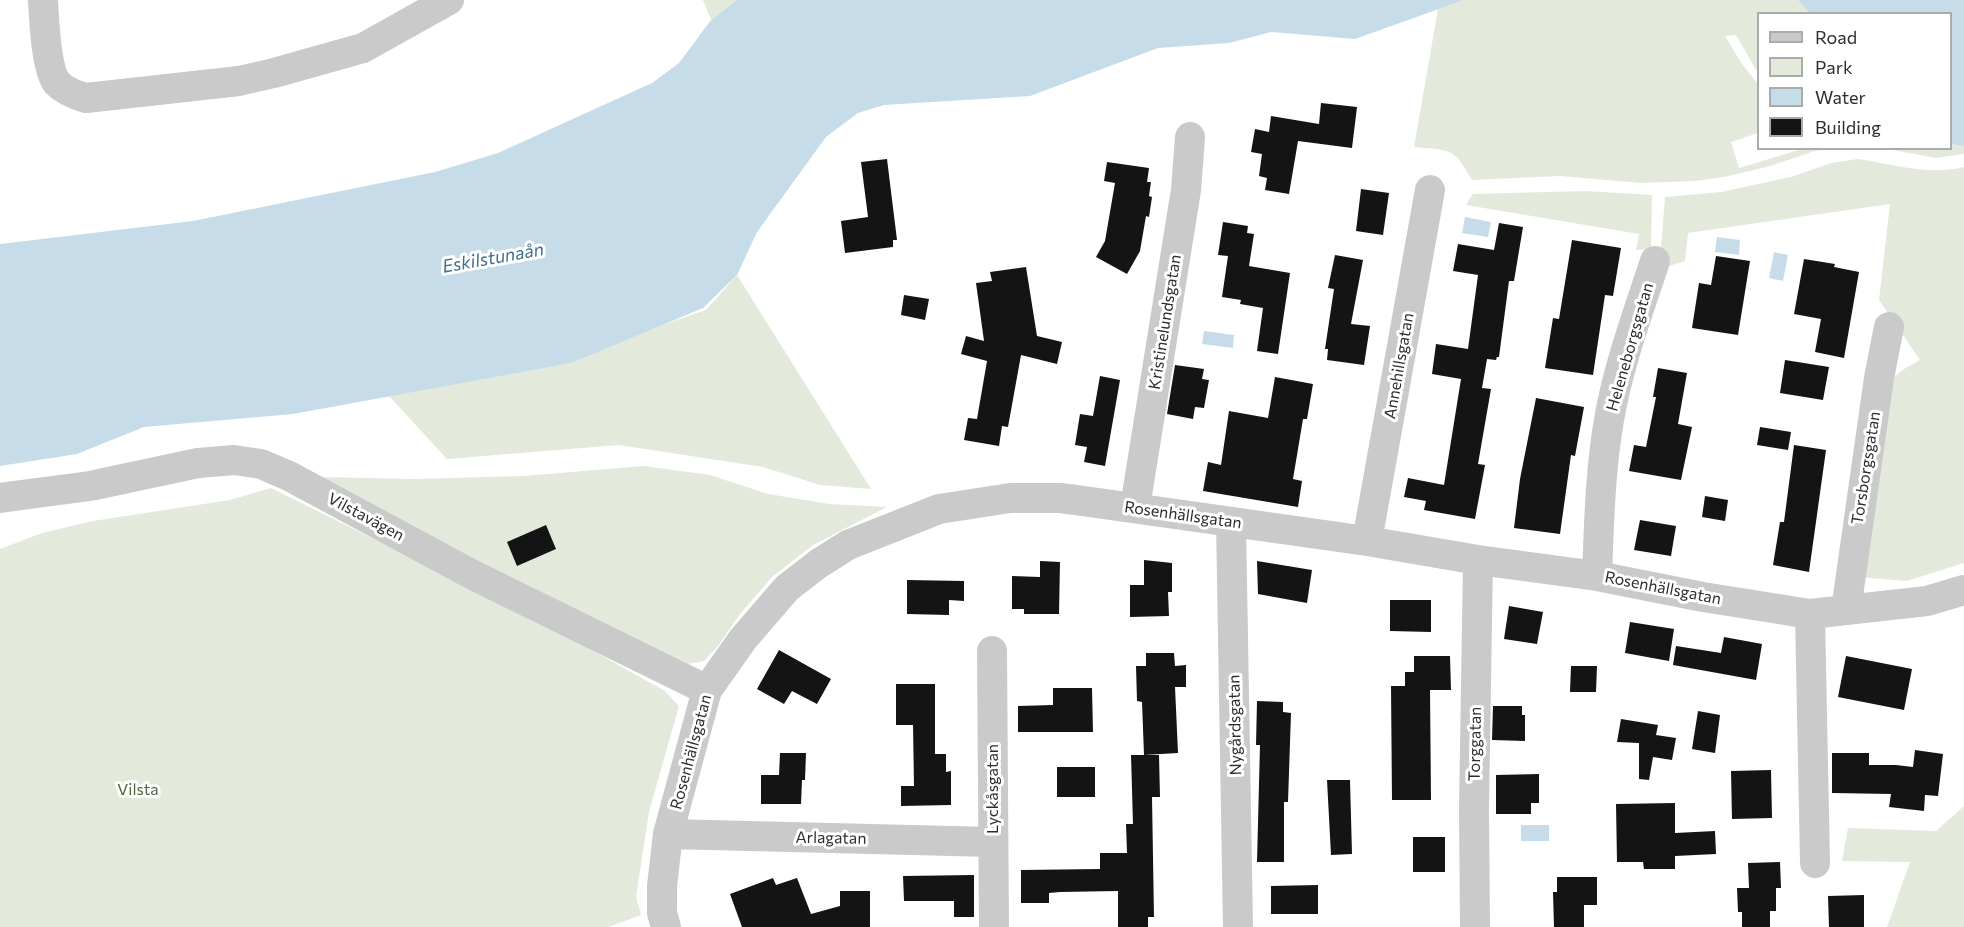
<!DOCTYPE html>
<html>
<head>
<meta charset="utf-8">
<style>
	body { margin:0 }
	#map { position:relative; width:1964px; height:927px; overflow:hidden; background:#fff; font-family:Commissioner,sans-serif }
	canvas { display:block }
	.legend { position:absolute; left:1757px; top:12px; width:195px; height:138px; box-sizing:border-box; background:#fff; border:2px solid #ababab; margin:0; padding:8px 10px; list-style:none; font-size:18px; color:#2d2d2d }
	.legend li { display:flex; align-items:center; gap:12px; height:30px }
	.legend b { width:30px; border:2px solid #ababab }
</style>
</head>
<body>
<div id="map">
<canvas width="1964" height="927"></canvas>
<ul class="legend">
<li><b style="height:8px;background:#cacaca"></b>Road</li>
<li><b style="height:16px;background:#e3eadb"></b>Park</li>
<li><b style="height:16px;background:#c7dce9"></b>Water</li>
<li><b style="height:16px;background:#141414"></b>Building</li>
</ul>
</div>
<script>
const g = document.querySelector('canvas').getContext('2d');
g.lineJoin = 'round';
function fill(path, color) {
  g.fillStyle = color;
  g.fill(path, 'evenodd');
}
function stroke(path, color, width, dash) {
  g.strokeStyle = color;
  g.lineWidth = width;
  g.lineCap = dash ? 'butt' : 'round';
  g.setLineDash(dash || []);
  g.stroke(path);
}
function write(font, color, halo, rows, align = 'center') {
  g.font = font + ' Commissioner,sans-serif';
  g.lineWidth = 6;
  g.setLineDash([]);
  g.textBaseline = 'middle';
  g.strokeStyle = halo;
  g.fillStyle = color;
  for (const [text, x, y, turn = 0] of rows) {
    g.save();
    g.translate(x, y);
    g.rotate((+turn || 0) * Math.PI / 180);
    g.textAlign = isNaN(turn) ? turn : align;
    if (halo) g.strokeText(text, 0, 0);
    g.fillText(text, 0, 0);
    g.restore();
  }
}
const green = new Path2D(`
	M 703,0 L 737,0 L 711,20 Z
	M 1464,0 L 1798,0 L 1810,13 L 1758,14 L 1758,71 L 1755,68 L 1736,35 L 1725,36 L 1742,64 L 1758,84 L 1758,133 L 1731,142 L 1739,168 L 1802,149 L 1829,149 L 1815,151 L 1767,167 L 1724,177 L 1695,181 L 1641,183 L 1560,176 L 1472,180 C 1453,146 1451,151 1414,147 L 1438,9 Z
	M 1951,144 L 1964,146 L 1964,154 L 1936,158 L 1887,149 L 1950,148 Z
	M 1858,159 C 1893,164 1929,176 1964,167 L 1964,563 L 1907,581 L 1857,577 L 1888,382 L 1904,369 L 1920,360 L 1879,300 L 1890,204 L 1688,233 L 1685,261 L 1669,266 L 1660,260 L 1665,197 L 1721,192 L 1791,177 L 1831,163 Z
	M 1585,191 L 1652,195 L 1651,249 L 1636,250 L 1639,234 L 1466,205 L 1473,194 Z
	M 737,275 L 871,489 L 820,485 L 763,467 L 619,445 L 447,459 L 389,396 L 572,363 L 662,325 L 706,310 Z
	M 644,466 L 710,475 L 768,494 L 830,504 L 887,507 L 813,545 L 772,577 L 740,614 L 718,646 L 704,661 L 688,664 L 506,576 L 319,477 L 414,479 L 523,476 Z
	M 271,488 L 540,621 L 665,691 L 679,706 L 649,812 L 636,897 L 641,915 L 609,927 L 0,927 L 0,549 L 42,533 L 93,521 L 230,500 Z
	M 1964,806 L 1964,927 L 1887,927 L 1910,862 L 1842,861 L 1848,828 L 1936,831 Z`);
const water = new Path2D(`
	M 737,0 L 1464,0 L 1355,39 L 1271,32 L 1229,43 L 1158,48 L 1030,96 L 884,105 L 858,113 L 826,137 L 757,232 L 737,275 L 703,308 L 572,363 L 293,414 L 144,427 L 77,454 L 0,466 L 0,244 L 193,221 L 435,172 L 498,153 L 652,83 L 679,63 L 711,20 Z
	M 1798,0 L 1964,0 L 1964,146 L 1951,144 L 1950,14 L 1810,13 Z
	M 1465,217 L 1491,222 L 1488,237 L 1462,233 Z
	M 1717,237 L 1740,240 L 1739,255 L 1715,252 Z
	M 1774,252 L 1788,255 L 1783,281 L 1769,278 Z
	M 1204,331 L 1234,335 L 1233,348 L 1202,344 Z
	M 1521,825 L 1549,825 L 1549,841 L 1521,841 Z`);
const building = new Path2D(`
	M 1321,103 L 1357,107 L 1352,148 L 1298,141 L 1289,194 L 1265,190 L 1267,178 L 1259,176 L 1262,154 L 1251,152 L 1255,129 L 1269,132 L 1271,116 L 1319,124 Z
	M 887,159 L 897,240 L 893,240 L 893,247 L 845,253 L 841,221 L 868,217 L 861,162 Z
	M 1107,162 L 1149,168 L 1147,182 L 1151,182 L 1149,196 L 1152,197 L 1149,217 L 1146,216 L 1140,251 L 1127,274 L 1096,257 L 1105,241 L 1115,183 L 1104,181 Z
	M 1361,189 L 1389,193 L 1383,235 L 1356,231 Z
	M 1223,222 L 1248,226 L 1247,233 L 1254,234 L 1249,266 L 1290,273 L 1278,354 L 1257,351 L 1263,308 L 1240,304 L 1241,300 L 1222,297 L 1228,256 L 1218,255 Z
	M 1499,223 L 1523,227 L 1514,281 L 1509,281 L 1499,357 L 1497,357 L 1496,360 L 1487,359 L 1482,388 L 1491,389 L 1478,464 L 1485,465 L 1475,519 L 1424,510 L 1426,501 L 1404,497 L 1408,478 L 1444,485 L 1461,379 L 1432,374 L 1436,344 L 1468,349 L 1478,275 L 1453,271 L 1458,244 L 1494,250 Z
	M 1572,240 L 1621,248 L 1613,296 L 1605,295 L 1593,375 L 1545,368 L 1553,318 L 1559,319 Z
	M 1335,255 L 1363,260 L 1351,324 L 1370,326 L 1364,365 L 1327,360 L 1328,349 L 1325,349 L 1334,289 L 1328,288 Z
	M 1716,256 L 1750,261 L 1738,335 L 1692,328 L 1699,283 L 1711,285 Z
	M 1804,259 L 1835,264 L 1834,267 L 1859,272 L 1844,358 L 1815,352 L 1821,319 L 1794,314 Z
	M 1026,267 L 1037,336 L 1062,342 L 1057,364 L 1021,355 L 1008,427 L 1002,426 L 999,446 L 964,440 L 968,418 L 977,419 L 987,361 L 961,354 L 966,336 L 984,341 L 976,283 L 992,281 L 990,272 Z
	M 904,295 L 929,299 L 925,320 L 901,315 Z
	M 1785,360 L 1829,367 L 1823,400 L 1780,393 Z
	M 1175,365 L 1204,369 L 1202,379 L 1209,380 L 1204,408 L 1195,407 L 1193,419 L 1167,414 Z
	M 1658,368 L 1687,373 L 1678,424 L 1692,427 L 1681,480 L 1629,471 L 1634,445 L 1646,447 L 1656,397 L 1653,397 Z
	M 1100,376 L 1120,380 L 1105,466 L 1084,462 L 1087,447 L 1075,445 L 1080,414 L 1093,416 Z
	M 1275,377 L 1313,384 L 1307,419 L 1303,419 L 1293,479 L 1302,481 L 1298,507 L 1203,491 L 1208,462 L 1221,465 L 1229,411 L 1268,418 Z
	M 1536,398 L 1584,407 L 1575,456 L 1571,455 L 1560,534 L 1514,528 L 1520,479 Z
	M 1760,427 L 1791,432 L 1788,450 L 1757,445 Z
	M 1794,445 L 1826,450 L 1809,572 L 1773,565 L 1780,522 L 1784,522 Z
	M 1705,496 L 1728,500 L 1725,521 L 1702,517 Z
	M 1640,520 L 1676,526 L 1671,556 L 1634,550 Z
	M 546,525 L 556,549 L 517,566 L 507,542 Z
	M 1144,560 L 1172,563 L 1172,592 L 1168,592 L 1169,616 L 1130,617 L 1130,585 L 1144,585 Z
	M 1040,561 L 1060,562 L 1059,614 L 1024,614 L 1024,609 L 1012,609 L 1012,576 L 1040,577 Z
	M 1257,561 L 1312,570 L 1307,603 L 1258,594 Z
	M 907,580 L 964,581 L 964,601 L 949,600 L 949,615 L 907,614 Z
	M 1390,600 L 1431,600 L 1431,632 L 1390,631 Z
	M 1509,606 L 1543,612 L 1537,644 L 1504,639 Z
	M 1630,622 L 1674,629 L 1669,661 L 1625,653 Z
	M 1724,637 L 1762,644 L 1756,680 L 1673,665 L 1676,646 L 1721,653 Z
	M 779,650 L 831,679 L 817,704 L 792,691 L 784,704 L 757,689 Z
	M 1146,653 L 1174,653 L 1175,666 L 1186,665 L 1186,687 L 1175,687 L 1178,753 L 1144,755 L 1142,702 L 1137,701 L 1136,666 L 1146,666 Z
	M 1414,656 L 1450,656 L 1451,690 L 1430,690 L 1431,800 L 1392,800 L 1391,686 L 1405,686 L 1405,672 L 1414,672 Z
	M 1846,656 L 1912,669 L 1904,710 L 1838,697 Z
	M 1571,666 L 1597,666 L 1596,692 L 1570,692 Z
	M 896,684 L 935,684 L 935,754 L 946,754 L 946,772 L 951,771 L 951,805 L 901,806 L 901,786 L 914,786 L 913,725 L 896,725 Z
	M 1053,688 L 1092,688 L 1093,732 L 1018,732 L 1018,706 L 1053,705 Z
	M 1257,701 L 1283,702 L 1283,712 L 1291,713 L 1288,802 L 1284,802 L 1284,862 L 1257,862 L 1260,745 L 1256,745 Z
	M 1493,706 L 1522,706 L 1522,715 L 1525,715 L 1525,741 L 1492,740 Z
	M 1698,711 L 1720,715 L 1715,753 L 1692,749 Z
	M 1621,719 L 1658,725 L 1656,735 L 1676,738 L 1672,760 L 1653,757 L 1649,780 L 1639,779 L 1639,743 L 1617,742 Z
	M 1915,750 L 1943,754 L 1938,796 L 1925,795 L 1924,811 L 1889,807 L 1891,794 L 1832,793 L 1832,753 L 1869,753 L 1869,765 L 1896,765 L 1913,767 Z
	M 780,753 L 806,753 L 805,780 L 802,780 L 801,804 L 761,804 L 761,775 L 779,775 Z
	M 1131,755 L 1159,755 L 1160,797 L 1152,797 L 1154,917 L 1148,917 L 1148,927 L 1118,927 L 1118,891 L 1060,892 L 1049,893 L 1049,903 L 1021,903 L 1021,870 L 1100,869 L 1100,853 L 1127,853 L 1126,824 L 1133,824 Z
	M 1057,767 L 1095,767 L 1095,797 L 1057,797 Z
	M 1771,770 L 1772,818 L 1732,819 L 1731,771 Z
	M 1539,774 L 1539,803 L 1531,803 L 1531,814 L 1496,814 L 1496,775 Z
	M 1327,780 L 1350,780 L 1352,854 L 1331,855 Z
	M 1675,803 L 1675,833 L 1715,831 L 1716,854 L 1675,856 L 1675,869 L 1644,869 L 1643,862 L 1617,862 L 1616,804 Z
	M 1413,837 L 1445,837 L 1445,872 L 1413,872 Z
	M 1780,862 L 1781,888 L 1776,888 L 1776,911 L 1770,911 L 1770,927 L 1742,927 L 1742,912 L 1738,912 L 1737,888 L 1749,888 L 1748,863 Z
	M 974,875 L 974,917 L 954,917 L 954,901 L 904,901 L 903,876 Z
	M 1557,877 L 1597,877 L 1597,905 L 1584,905 L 1584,927 L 1554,927 L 1553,892 L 1557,892 Z
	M 773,878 L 776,885 L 797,878 L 811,914 L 840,906 L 840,891 L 870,891 L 870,927 L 742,927 L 730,894 Z
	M 1318,885 L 1318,914 L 1271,914 L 1271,886 Z
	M 1864,895 L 1864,927 L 1829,927 L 1828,896 Z`);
const minor = new Path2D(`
	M 43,0 C 44,19 46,69 57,83 C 65,91 75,95 86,98 L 239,81 L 274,73 L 363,48 L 449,0
	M 0,498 L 90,486 L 198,463 L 234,460 L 261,464 L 289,476 L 473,575 L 707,690
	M 1135,507 L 1186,190 L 1190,137
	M 1231,522 L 1238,927
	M 1367,541 L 1430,190
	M 1597,576 C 1599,524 1600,472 1609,420 C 1618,366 1638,313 1655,261
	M 1846,610 L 1879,378 L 1889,327
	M 1810,614 L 1815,863
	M 992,651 L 994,927
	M 668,834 L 993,842
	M 666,927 L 662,913 L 662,886 L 668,834 L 707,690 L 743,639 L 787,588 L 818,564 L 848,545 L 939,509 L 1010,498 L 1060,498 L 1076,500 L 1367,541 L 1478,560 L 1597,576 L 1703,597 L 1810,614 L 1927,601 L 1964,590
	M 1475,927 L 1474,809 L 1478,560`);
const streetNames = [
	["Kristinelundsgatan",1165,322,-81],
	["Heleneborgsgatan",1630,347,-74],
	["Annehillsgatan",1399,366,-80],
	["Torsborgsgatan",1866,468,-81],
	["Rosenhällsgatan",1183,515,8],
	["Vilstavägen",366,517,28],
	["Rosenhällsgatan",1663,588,11],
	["Nygårdsgatan",1235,725,-91],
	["Torggatan",1475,744,-89],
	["Rosenhällsgatan",691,752,-75],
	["Lyckåsgatan",993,789,-90],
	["Arlagatan",831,838,1]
];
const parkNames = [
	["Vilsta",138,790]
];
const waterNames = [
	["Eskilstunaån",493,258,-10]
];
fill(green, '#e3eadb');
fill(water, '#c7dce9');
fill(building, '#141414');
stroke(minor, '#cacaca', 30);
write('16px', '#2d2d2d', '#fff', streetNames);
write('16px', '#50663c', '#fff', parkNames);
write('italic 18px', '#3f6e8b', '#fff', waterNames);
</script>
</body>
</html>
